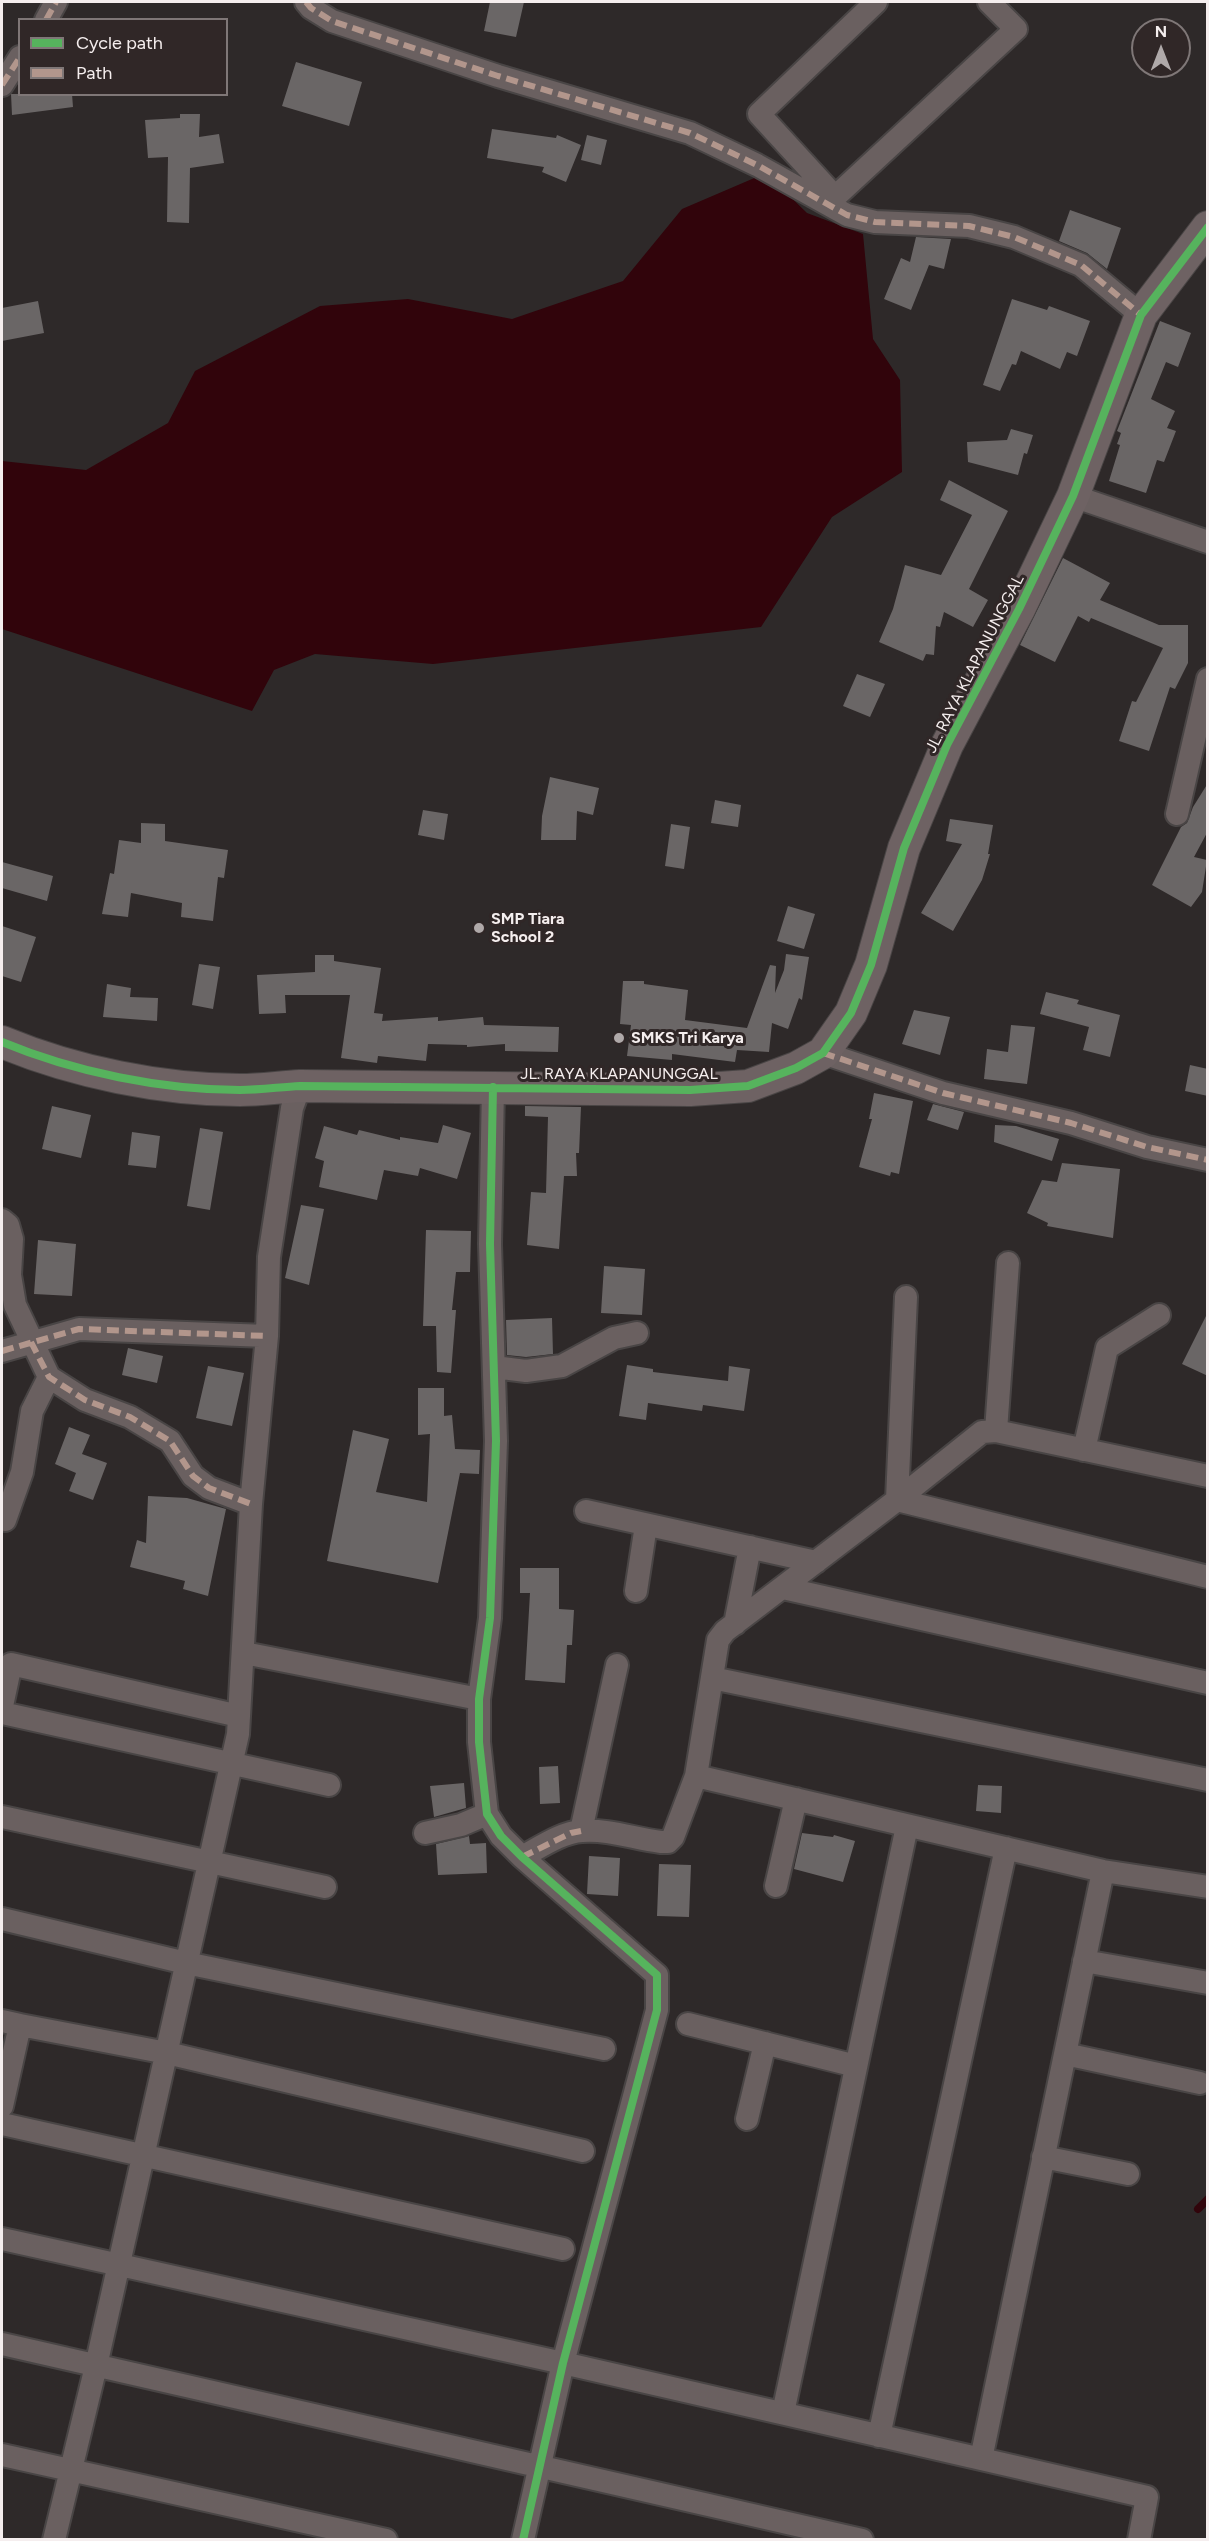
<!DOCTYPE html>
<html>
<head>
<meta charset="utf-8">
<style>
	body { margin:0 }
	#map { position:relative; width:1209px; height:2541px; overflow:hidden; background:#2e2929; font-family:Figtree,sans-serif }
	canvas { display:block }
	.frame { position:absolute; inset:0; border:3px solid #f5eeee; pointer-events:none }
	.legend { position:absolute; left:18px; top:18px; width:210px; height:78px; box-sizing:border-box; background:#302727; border:2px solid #7f7777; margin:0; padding:8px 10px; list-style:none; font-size:18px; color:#f5eeee }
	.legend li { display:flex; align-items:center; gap:12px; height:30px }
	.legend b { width:30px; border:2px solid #7f7777 }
	.north { position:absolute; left:1131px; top:18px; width:60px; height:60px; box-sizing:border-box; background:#302727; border:2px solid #7f7777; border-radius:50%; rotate:0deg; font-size:16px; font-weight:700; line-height:24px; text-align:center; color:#f5eeee }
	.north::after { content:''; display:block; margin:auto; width:21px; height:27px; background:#afa9a9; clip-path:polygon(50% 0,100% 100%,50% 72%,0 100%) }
</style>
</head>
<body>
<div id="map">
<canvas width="1209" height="2541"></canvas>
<div class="frame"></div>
<ul class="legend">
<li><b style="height:8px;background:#56b35d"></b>Cycle path</li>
<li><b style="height:8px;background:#b2968c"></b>Path</li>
</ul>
<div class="north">N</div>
</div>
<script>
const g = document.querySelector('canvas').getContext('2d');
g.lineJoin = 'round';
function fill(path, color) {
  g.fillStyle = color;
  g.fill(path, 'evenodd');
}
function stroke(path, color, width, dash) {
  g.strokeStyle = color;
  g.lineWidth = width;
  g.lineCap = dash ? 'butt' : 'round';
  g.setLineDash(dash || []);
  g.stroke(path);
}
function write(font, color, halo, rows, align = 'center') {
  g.font = font + ' Figtree,sans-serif';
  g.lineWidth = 6;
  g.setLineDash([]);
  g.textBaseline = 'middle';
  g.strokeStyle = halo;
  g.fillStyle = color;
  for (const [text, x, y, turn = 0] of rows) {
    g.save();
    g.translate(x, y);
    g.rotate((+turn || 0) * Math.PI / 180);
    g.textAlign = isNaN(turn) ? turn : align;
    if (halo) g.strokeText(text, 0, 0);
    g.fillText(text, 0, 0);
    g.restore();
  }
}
const water = new Path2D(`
	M 766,173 L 807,213 L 863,234 L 873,339 L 900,380 L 902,472 L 832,517 L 761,627 L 433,664 L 315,654 L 274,670 L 252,711 L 2,629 L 2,461 L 86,470 L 168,423 L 195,371 L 320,306 L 408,299 L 512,319 L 623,281 L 682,209 Z`);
const stream = new Path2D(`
	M 1198,2209 L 1208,2199`);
const building = new Path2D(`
	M 490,2 L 524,2 L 516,37 L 484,31 Z
	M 296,62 L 362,82 L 349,126 L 282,106 Z
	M 11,94 L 72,94 L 73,107 L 12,115 Z
	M 180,114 L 200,114 L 199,137 L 219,134 L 224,163 L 190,168 L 189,223 L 167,222 L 168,157 L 148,158 L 145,120 L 180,118 Z
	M 492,129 L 556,138 L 557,135 L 581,145 L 566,182 L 542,172 L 544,167 L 487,158 Z
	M 587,135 L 607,140 L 601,165 L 581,160 Z
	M 1070,210 L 1121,228 L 1107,269 L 1087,253 L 1059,241 Z
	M 916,237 L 951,239 L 944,269 L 929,265 L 911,310 L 884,299 L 901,258 L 910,262 Z
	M 1012,299 L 1047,310 L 1049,306 L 1090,321 L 1077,356 L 1067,352 L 1060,369 L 1021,351 L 1016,365 L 1012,364 L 1000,391 L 983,385 Z
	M 38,301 L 44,333 L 2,341 L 2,308 Z
	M 1160,321 L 1191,333 L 1178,367 L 1166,362 L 1151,399 L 1175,411 L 1167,428 L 1176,431 L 1164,462 L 1157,460 L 1146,493 L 1109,481 L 1120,445 L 1117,444 L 1121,433 L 1117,431 Z
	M 1011,429 L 1033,435 L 1027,454 L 1024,453 L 1018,475 L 968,462 L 967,442 L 1007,440 Z
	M 949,480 L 1008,511 L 969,589 L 988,600 L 973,627 L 944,612 L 940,627 L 936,626 L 934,655 L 926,654 L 923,661 L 879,642 L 893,609 L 905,565 L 941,575 L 972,515 L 940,500 Z
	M 1063,558 L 1110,583 L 1100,600 L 1159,625 L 1188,625 L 1188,663 L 1175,689 L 1170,687 L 1149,751 L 1119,741 L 1132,701 L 1136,702 L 1163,648 L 1091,618 L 1089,622 L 1078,616 L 1055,662 L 1020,645 Z
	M 857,674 L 885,684 L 870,717 L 843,706 Z
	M 550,777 L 599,788 L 593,815 L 577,811 L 576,840 L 541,840 L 542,816 Z
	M 1208,783 L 1208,831 L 1194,857 L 1207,860 L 1202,892 L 1191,907 L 1152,885 L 1181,827 L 1187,823 L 1193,807 Z
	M 715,800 L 741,805 L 738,827 L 711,823 Z
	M 423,810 L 448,814 L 444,840 L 418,835 Z
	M 950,819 L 993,825 L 988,854 L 990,854 L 982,880 L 953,931 L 921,913 L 962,844 L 946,841 Z
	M 141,823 L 165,824 L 165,841 L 228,850 L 224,878 L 218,877 L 213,921 L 181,917 L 182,903 L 131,893 L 128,917 L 102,914 L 110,873 L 114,874 L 119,840 L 141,843 Z
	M 671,824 L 690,827 L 684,869 L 665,866 Z
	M 2,862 L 53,876 L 47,901 L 2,888 Z
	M 788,906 L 815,914 L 804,949 L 777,941 Z
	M 2,926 L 36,937 L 21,982 L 2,976 Z
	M 786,954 L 809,957 L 802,1000 L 799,998 L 788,1029 L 772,1023 L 769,1052 L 737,1050 L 735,1062 L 672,1054 L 672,1060 L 627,1056 L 631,1025 L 620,1024 L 623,981 L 644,981 L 644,984 L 688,990 L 685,1020 L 747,1028 L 770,965 L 776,966 L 775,993 L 784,970 Z
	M 315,955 L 334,955 L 334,961 L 381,968 L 374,1013 L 383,1014 L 382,1021 L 438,1017 L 438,1021 L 483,1017 L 484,1025 L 559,1027 L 558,1052 L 505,1051 L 505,1044 L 467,1047 L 467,1045 L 428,1044 L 426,1061 L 378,1056 L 377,1063 L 341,1058 L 350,995 L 285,995 L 286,1013 L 259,1014 L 257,975 L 315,972 Z
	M 199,964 L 220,967 L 213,1009 L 192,1005 Z
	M 107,984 L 131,988 L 130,997 L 158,998 L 157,1021 L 103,1017 Z
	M 1046,992 L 1079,1000 L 1077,1004 L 1120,1015 L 1110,1057 L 1083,1050 L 1089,1027 L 1040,1014 Z
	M 914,1010 L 950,1017 L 940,1055 L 902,1044 Z
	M 1011,1025 L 1035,1027 L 1027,1084 L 984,1079 L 987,1049 L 1008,1052 Z
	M 1190,1065 L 1208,1069 L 1208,1096 L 1185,1091 Z
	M 874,1093 L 913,1101 L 899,1174 L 891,1172 L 890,1176 L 859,1167 L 872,1119 L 869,1119 Z
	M 933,1104 L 964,1112 L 958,1130 L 927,1120 Z
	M 52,1106 L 91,1115 L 81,1158 L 42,1149 Z
	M 525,1106 L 581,1107 L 579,1153 L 576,1153 L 577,1176 L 564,1176 L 559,1249 L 527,1245 L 531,1192 L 546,1193 L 548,1117 L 525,1116 Z
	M 443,1125 L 471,1133 L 457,1179 L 420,1168 L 418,1176 L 384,1170 L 377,1200 L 319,1187 L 324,1161 L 315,1158 L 324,1126 L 357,1135 L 359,1130 L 400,1140 L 400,1137 L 438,1143 Z
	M 995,1125 L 1016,1126 L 1059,1139 L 1052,1161 L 994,1142 Z
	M 200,1128 L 223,1132 L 210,1210 L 187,1206 Z
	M 132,1132 L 160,1136 L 156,1168 L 128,1165 Z
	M 1062,1163 L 1120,1169 L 1113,1238 L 1047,1226 L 1048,1223 L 1027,1213 L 1042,1180 L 1057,1182 Z
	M 301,1205 L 324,1209 L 309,1285 L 285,1278 Z
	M 426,1230 L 471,1231 L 470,1272 L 456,1272 L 452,1310 L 456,1310 L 451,1373 L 437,1372 L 436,1326 L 423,1326 Z
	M 38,1240 L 76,1244 L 72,1296 L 34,1294 Z
	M 604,1266 L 645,1269 L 642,1315 L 601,1313 Z
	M 1208,1312 L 1208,1376 L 1182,1364 Z
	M 552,1318 L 553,1354 L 526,1357 L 507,1355 L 506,1320 Z
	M 128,1348 L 163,1356 L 157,1383 L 122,1375 Z
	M 627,1365 L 653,1369 L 653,1372 L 728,1381 L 729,1366 L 750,1369 L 744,1411 L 703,1405 L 702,1411 L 648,1403 L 646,1420 L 619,1416 Z
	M 208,1366 L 244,1373 L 232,1426 L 196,1418 Z
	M 418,1388 L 444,1388 L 444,1416 L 452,1415 L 455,1449 L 480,1450 L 479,1474 L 460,1473 L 438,1583 L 327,1561 L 353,1430 L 389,1439 L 376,1492 L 427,1502 L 430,1434 L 418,1435 Z
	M 69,1427 L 90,1435 L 82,1454 L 107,1463 L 93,1500 L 69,1491 L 76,1473 L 55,1464 Z
	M 148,1496 L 187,1498 L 226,1509 L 208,1596 L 183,1589 L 185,1581 L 130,1567 L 137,1540 L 146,1543 Z
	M 520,1568 L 559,1568 L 559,1609 L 574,1610 L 572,1645 L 567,1645 L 565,1683 L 525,1680 L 530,1593 L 520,1593 Z
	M 558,1766 L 560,1803 L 540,1804 L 539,1767 Z
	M 464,1783 L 466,1808 L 434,1817 L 430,1786 Z
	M 978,1785 L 1002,1786 L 1001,1813 L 976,1811 Z
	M 802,1833 L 833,1837 L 834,1835 L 855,1841 L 843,1882 L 794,1869 Z
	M 469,1836 L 470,1844 L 486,1843 L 487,1873 L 438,1875 L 436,1844 Z
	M 589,1856 L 620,1858 L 618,1896 L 587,1894 Z
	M 659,1864 L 691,1865 L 689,1917 L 657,1916 Z`);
const street = new Path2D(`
	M 306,2 L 311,8 L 332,21 L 498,76 L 690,133 L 757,165 L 847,215 L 875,222 L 969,226 L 1014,237 L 1081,265 L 1141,315
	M 876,2 L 759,114 L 835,197 L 1016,29 L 989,2
	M 46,20 L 56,2
	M 2,85 L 20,57
	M 1073,496 L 1208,542
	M 1177,814 L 1208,679
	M 823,1053 L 943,1093 L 1071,1123 L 1147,1147 L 1208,1160
	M 493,1087 L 490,1244 L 496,1441 L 490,1618 L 479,1699 L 479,1742 L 487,1814 L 501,1836 L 522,1857 L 657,1975 L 657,2010 L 563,2363 L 523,2540
	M 2,1220 L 8,1225 L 12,1239 L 10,1275 L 15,1305 L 49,1377 L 85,1400 L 130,1417 L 170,1441 L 193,1476 L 209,1488 L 251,1504
	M 906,1297 L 897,1500 L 1208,1577
	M 2,1351 L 79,1329 L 267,1336
	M 494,1367 L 526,1371 L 562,1366 L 614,1338 L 637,1333
	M 996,1431 L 1008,1263
	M 1084,1450 L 1107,1348 L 1159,1315
	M 586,1511 L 816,1562
	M 5,1520 L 22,1472 L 32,1411 L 49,1377
	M 783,1588 L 1208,1683
	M 636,1591 L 646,1525
	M 735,1624 L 750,1547
	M 244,1653 L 479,1699
	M 712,1678 L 1208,1780
	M 2,1706 L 11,1664 L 239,1716
	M 2,1713 L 329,1785
	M 696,1776 L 1103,1871 L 1208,1887
	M 2,1817 L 325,1887
	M 581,1831 L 617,1665
	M 425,1833 L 461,1825 L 487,1814
	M 522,1857 C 539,1848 562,1832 582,1831 C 609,1829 635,1839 661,1842 L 668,1842 L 673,1837 L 696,1776 L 718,1640 L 725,1631 L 897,1500 L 982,1432 L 996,1431 L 1208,1476
	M 776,1886 L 796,1799
	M 2,1919 L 186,1963 L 604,2049
	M 1084,1961 L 1208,1983
	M 2,2021 L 20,2025 L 2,2106
	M 688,2024 L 856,2066
	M 20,2025 L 167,2053 L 583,2151
	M 1065,2054 L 1200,2083
	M 747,2119 L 765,2043
	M 2,2124 L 563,2249
	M 1043,2157 L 1128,2174
	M 2,2239 L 563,2363 L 1147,2497 L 1139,2540
	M 2,2344 L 862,2540
	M 783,2413 L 907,1826
	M 879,2436 L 1006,1848
	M 2,2455 L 386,2540
	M 981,2459 L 1103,1871
	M 54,2540 L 96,2366 L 238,1734 L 251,1504 L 267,1336 L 269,1257 L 292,1108 L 300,1086`);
const secondary = new Path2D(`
	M 2,1042 C 74,1072 162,1090 240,1090 C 260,1090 280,1087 300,1086 L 690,1090 L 748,1086 L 796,1068 L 823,1053 L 851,1013 L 871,965 L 904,848 L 947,745 L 1019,609 L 1073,496 L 1141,315 L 1208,227`);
const quiet = new Path2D(`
	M 306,2 L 311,8 L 332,21 L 498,76 L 690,133 L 757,165 L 847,215 L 875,222 L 969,226 L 1014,237 L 1081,265 L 1141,315
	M 46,20 L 56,2
	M 2,85 L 20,57
	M 823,1053 L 943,1093 L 1071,1123 L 1147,1147 L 1208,1160
	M 31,1342 L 49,1377 L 85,1400 L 130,1417 L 170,1441 L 193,1476 L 209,1488 L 251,1504
	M 2,1351 L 79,1329 L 267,1336
	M 522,1857 L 571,1833 L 581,1831`);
const cycleway = new Path2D(`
	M 2,1042 C 74,1072 162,1090 240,1090 C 260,1090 280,1087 300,1086 L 690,1090 L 748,1086 L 796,1068 L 823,1053 L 851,1013 L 871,965 L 904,848 L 947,745 L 1019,609 L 1073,496 L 1141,315 L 1208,227
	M 493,1087 L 490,1244 L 496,1441 L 490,1618 L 479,1699 L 479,1742 L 487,1814 L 501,1836 L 522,1857 L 657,1975 L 657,2010 L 563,2363 L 523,2540`);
const markers = [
	[479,928,6,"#afa9a9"],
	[619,1038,6,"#afa9a9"]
];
const streetNames = [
	["JL. RAYA KLAPANUNGGAL",975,664,-63],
	["JL. RAYA KLAPANUNGGAL",619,1074]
];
const poiNames = [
	["SMP Tiara",491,919],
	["School 2",491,937],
	["SMKS Tri Karya",631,1038]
];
fill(water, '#31040b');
stroke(stream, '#31040b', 8);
fill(building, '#6a6666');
stroke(street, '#494545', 26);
stroke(secondary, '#494545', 34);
stroke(street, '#6a6060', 22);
stroke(secondary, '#6e6263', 32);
stroke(quiet, '#b2968c', 6, [12, 6]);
stroke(cycleway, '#56b35d', 8);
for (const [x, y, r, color] of markers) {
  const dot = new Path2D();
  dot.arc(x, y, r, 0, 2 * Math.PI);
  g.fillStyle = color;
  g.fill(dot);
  stroke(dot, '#302727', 2);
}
write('16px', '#f5eeee', '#302727', streetNames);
write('bold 16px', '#f5eeee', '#302727', poiNames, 'left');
</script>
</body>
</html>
